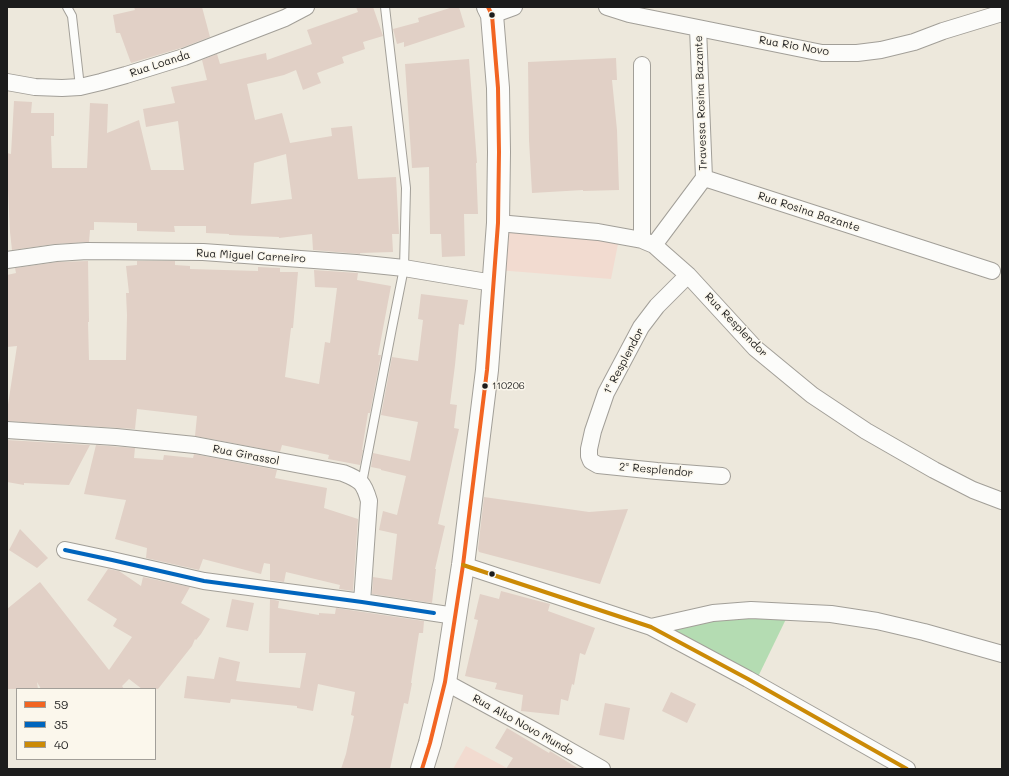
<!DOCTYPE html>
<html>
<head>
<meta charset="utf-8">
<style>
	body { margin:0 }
	#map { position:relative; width:1009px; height:776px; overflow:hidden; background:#ede8dc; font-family:Mali,sans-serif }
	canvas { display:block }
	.frame { position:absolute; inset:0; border:8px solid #1c1c1c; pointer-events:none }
	.legend { position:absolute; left:16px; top:688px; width:140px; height:72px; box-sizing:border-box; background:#fbf7ec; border:1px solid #a29f99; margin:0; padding:5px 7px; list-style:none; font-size:12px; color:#1c1c1c }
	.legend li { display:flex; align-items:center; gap:8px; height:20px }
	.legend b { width:20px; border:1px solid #a29f99 }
</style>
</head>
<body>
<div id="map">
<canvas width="1009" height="776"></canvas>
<div class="frame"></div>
<ul class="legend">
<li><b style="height:5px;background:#f26522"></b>59</li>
<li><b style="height:5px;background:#0065bd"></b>35</li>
<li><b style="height:5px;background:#cb8a06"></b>40</li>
</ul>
</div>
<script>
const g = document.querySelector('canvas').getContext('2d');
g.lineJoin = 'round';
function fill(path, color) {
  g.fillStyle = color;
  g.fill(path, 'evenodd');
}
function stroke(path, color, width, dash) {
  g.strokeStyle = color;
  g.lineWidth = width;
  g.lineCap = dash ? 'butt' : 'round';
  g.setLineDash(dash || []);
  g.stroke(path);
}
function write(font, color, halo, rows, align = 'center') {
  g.font = font + ' Mali,sans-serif';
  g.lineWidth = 3;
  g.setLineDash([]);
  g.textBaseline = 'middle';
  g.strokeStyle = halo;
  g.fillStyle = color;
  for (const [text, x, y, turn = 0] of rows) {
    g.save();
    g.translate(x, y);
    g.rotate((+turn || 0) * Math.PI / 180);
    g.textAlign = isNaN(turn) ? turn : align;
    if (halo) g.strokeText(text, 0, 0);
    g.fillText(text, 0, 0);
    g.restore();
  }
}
const built = new Path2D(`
	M 502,227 L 595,236 L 618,244 L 611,279 L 497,270 Z
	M 466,746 L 507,768 L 453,769 Z`);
const green = new Path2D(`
	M 713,613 L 786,619 L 755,683 L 658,631 Z`);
const building = new Path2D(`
	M 134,7 L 202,7 L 210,37 L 181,48 L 131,63 L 120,33 L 116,33 L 113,15 L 135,10 Z
	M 356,7 L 373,7 L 383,36 L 363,42 L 365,49 L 342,57 L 344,63 L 317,73 L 321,83 L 303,90 L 296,70 L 284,75 L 247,84 L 255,120 L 282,113 L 290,143 L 332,136 L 331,128 L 352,126 L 358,179 L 396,177 L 399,234 L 392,234 L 393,252 L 360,253 L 360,254 L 313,250 L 312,234 L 279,238 L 279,237 L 229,235 L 229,234 L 206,233 L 206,226 L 174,226 L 175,232 L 137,231 L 137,223 L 94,222 L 94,230 L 90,230 L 89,242 L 55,244 L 12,250 L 10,232 L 8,190 L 7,190 L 7,153 L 11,154 L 14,101 L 32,102 L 31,113 L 54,113 L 54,136 L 51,136 L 52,168 L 87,168 L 90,103 L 108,104 L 107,133 L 139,120 L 151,170 L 184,170 L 178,121 L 146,127 L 143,109 L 175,103 L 171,87 L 207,80 L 202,60 L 217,54 L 220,64 L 266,53 L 267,60 L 312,44 L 307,30 L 358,12 ZM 286,154 L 292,199 L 251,204 L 254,163 Z
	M 453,7 L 459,7 L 465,27 L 404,47 L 404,42 L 397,44 L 393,29 L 419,22 L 418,18 Z
	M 616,58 L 617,80 L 612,80 L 617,130 L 619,190 L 583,191 L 583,190 L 532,193 L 529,140 L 528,62 Z
	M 469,59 L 477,163 L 476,163 L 478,214 L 464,214 L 465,256 L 442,257 L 441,234 L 430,234 L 429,167 L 412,168 L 405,64 Z
	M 88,261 L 89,322 L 88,322 L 89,360 L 126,360 L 127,315 L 126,293 L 129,293 L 126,266 L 137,265 L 137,261 L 175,261 L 175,265 L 190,266 L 190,269 L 258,271 L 258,267 L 280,268 L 280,272 L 298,272 L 293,328 L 291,328 L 285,377 L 319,384 L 325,342 L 330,343 L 337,288 L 315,287 L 314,270 L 358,273 L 357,280 L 391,286 L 378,355 L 381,355 L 370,413 L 368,413 L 362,450 L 363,450 L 360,465 L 328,459 L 329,455 L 282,445 L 280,452 L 195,436 L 197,416 L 137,409 L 135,429 L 7,421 L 7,411 L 17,346 L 7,347 L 7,275 L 16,273 L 15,268 L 57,262 Z
	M 421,294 L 468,300 L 464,325 L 459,324 L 455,365 L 450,404 L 457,405 L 454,428 L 459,429 L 438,524 L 445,526 L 435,569 L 436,569 L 432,603 L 372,594 L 373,577 L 392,580 L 397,534 L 379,530 L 383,511 L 397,515 L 406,476 L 381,470 L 381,469 L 371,467 L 373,453 L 410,461 L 418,422 L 381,415 L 392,357 L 418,361 L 423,320 L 418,319 Z
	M 7,440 L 90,445 L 69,485 L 24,483 L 24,485 L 7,482 Z
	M 96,445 L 135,448 L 134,458 L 163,460 L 164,455 L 193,458 L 194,454 L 277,470 L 275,478 L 327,488 L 324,508 L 358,519 L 353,591 L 339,589 L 340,585 L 286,572 L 284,582 L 270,580 L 270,564 L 264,563 L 261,574 L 203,559 L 199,570 L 146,558 L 147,548 L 115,539 L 126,500 L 84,494 Z
	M 484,497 L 589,512 L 628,509 L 600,584 L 479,552 L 478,549 Z
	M 20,529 L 48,558 L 37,568 L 9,550 Z
	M 108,569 L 119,571 L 141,586 L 143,577 L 190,587 L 181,603 L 210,619 L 201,634 L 196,640 L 195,639 L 192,646 L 158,689 L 142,689 L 129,679 L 122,686 L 124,689 L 41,689 L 37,682 L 38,689 L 7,689 L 7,609 L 40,582 L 109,670 L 132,637 L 113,626 L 117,619 L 87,600 Z
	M 501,591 L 550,604 L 548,611 L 595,628 L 585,655 L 580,653 L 574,685 L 572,684 L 568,701 L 561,699 L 559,715 L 521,711 L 523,695 L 495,689 L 497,683 L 465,676 L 478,620 L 474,619 L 480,594 L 499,599 Z
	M 232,599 L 254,603 L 248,631 L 226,627 Z
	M 270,599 L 279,601 L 278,608 L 319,615 L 319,613 L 335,614 L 336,608 L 424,621 L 423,633 L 419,633 L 411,683 L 412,683 L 408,704 L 404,703 L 390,769 L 341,769 L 346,754 L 354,716 L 351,715 L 355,692 L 318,684 L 313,711 L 297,708 L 297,706 L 231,699 L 230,703 L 184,698 L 187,676 L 214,679 L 219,657 L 240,662 L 236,681 L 300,688 L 306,653 L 269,653 Z
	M 671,692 L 696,704 L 687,723 L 662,711 Z
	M 605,703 L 630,708 L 624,740 L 599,735 Z
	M 507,728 L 549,753 L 550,751 L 579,769 L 506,769 L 513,758 L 495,748 Z`);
const service = new Path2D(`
	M 67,7 L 72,16 L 80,87
	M 362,483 L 392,328 L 404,268 L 406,188 L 385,7`);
const minor = new Path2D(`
	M 607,7 L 629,14 L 822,53 L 857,53 L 881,50 L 914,42 L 943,31 L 1002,13
	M 492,15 L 514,7
	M 698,28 L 704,178
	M 7,82 L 35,87 L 62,88 L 80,87 L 101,82 L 126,75 L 184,57 L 285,18 L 306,7
	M 704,178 L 992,271
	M 498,223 L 598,232 L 642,240 L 654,245 L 664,254 L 688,275 L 755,348 L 812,395 L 866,431 L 934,470 L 973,490 L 1002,501
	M 642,240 L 642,65
	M 654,245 L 704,178
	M 7,260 L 56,253 L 87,251 L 203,252 L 356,263 L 404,268 L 493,283
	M 688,275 L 657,306 L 641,327 L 606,393 L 593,431 L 589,449 L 589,456 L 591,461 L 598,465 L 657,471 L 722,476
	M 7,430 L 116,437 L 195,445 L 343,473 C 361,480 364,483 369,501 L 362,602
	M 65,550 L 112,560 L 204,581 L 362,602 L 455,616
	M 463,565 L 651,627 L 748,679 L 907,769
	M 651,627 L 713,613 L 751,610 L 831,614 L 877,621 L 924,632 L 1002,654
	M 445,682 L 537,732 L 602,769`);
const secondary = new Path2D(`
	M 422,769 L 430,743 L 445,682 L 463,565 L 487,370 L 498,223 L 499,152 L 498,88 L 492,15 L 488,7`);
const bus1 = new Path2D(`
	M 422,769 L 430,743 L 445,682 L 463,565 L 487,370 L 498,223 L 499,152 L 498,88 L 492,15 L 488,7`);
const bus2 = new Path2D(`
	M 65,550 L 112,560 L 204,581 L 362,602 L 434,613`);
const bus3 = new Path2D(`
	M 463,565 L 651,627 L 748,679 L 907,769`);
const markers = [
	[492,15,3.5,"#1c1c1c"],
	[485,386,3.5,"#1c1c1c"],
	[492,574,3.5,"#1c1c1c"]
];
const busNames = [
	["110206",492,386]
];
const streetNames = [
	["Rua Rio Novo",794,46,10],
	["Rua Loanda",160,64,-18],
	["Travessa Rosina Bazante",701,103,-92],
	["Rua Rosina Bazante",809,212,18],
	["Rua Miguel Carneiro",251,256,3],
	["Rua Resplendor",736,325,46],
	["1ª Resplendor",624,361,-62],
	["Rua Girassol",246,455,11],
	["2ª Resplendor",656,470,5],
	["Rua Alto Novo Mundo",523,725,29]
];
fill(built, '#f2dbd0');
fill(green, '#b4dcb2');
fill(building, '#e1d0c6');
stroke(service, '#a29f98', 10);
stroke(minor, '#a29f98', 18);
stroke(secondary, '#a29f98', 24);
stroke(service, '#fcfcfa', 8);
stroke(minor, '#fcfcfa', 16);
stroke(secondary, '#fcfcfa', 22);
stroke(bus1, '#f26522', 4);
stroke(bus2, '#0065bd', 4);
stroke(bus3, '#cb8a06', 4);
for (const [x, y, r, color] of markers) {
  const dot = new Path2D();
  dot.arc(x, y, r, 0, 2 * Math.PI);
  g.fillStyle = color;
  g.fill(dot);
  stroke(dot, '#fbf7ec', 1.5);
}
write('10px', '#1c1c1c', '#fbf7ec', busNames, 'left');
write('11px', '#1c1c1c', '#fbf7ec', streetNames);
</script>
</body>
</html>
